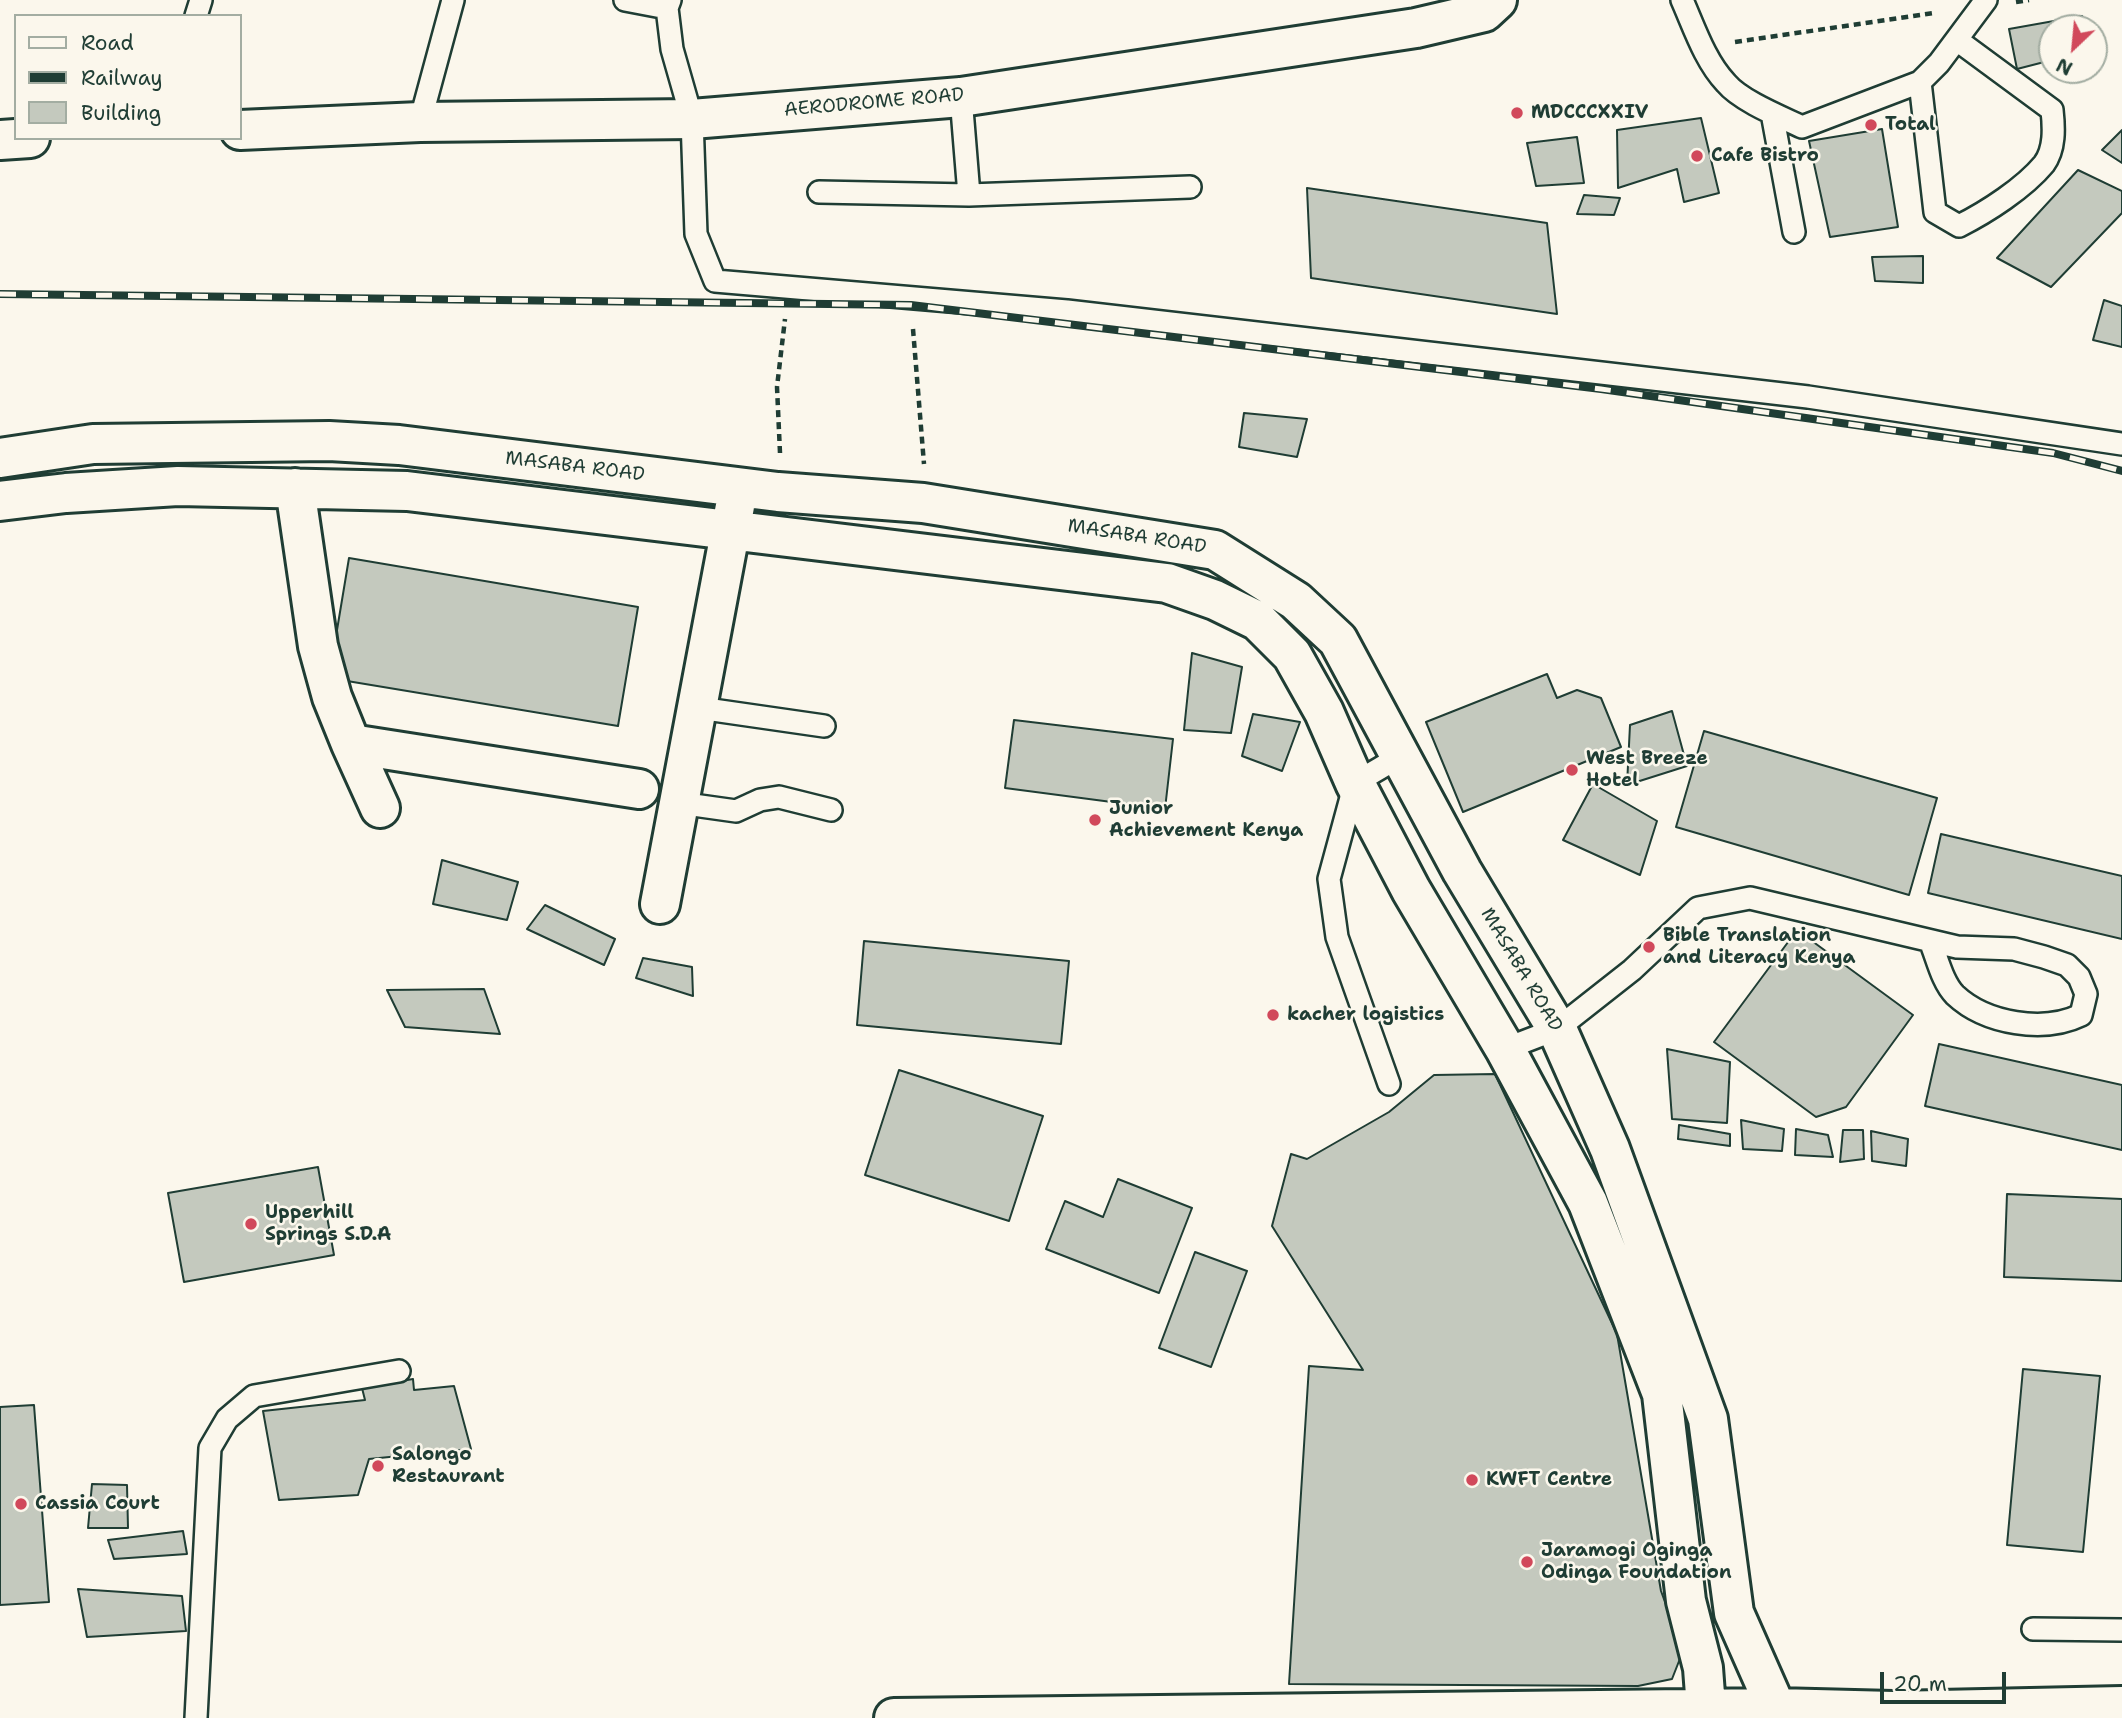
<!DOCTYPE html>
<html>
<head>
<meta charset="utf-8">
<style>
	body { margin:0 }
	#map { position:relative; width:2122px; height:1718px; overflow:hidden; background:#fbf7ec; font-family:"Shantell Sans",sans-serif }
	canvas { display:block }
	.legend { position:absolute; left:14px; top:14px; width:228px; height:126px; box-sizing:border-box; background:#fbf7ec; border:2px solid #a3ada2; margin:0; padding:9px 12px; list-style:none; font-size:21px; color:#1f3d34 }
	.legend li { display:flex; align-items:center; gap:14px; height:35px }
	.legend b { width:35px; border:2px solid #a3ada2 }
	.north { position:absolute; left:2038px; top:14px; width:70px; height:70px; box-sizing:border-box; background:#fbf7ec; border:2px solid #a3ada2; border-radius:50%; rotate:206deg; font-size:19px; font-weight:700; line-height:28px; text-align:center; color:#1f3d34 }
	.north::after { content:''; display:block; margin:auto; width:24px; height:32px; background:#d1495b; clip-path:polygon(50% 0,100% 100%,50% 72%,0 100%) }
	.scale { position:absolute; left:1880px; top:1672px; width:126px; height:32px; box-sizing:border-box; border:4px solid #1f3d34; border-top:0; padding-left:9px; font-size:21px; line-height:24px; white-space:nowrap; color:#1f3d34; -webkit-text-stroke:5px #fbf7ec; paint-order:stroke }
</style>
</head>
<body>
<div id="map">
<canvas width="2122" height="1718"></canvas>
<ul class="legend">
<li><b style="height:9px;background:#fbf7ec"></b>Road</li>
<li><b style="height:9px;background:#1f3d34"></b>Railway</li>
<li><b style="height:19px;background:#c4c9be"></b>Building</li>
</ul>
<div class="north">N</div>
<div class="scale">20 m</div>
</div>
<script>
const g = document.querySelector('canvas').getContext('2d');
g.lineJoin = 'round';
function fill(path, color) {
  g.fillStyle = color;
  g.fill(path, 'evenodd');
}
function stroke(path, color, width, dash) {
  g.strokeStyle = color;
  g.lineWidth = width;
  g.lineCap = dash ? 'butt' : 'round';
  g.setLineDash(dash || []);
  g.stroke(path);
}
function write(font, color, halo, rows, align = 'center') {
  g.font = font + ' "Shantell Sans",sans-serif';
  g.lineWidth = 5;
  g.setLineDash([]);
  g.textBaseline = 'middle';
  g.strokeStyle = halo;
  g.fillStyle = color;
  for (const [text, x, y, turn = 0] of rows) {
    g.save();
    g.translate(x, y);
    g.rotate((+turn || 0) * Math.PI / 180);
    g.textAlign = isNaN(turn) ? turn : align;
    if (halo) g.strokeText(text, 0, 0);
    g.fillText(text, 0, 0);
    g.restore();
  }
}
const building = new Path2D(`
	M 2082,16 L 2087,28 L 2052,28 L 2052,60 L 2017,69 L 2009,29 Z
	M 1701,118 L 1719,193 L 1684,202 L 1677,169 L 1618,188 L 1617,130 Z
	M 1882,129 L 1898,227 L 1830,237 L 1809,141 Z
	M 2122,130 L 2122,163 L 2102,150 Z
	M 1577,137 L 1584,183 L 1536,186 L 1527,143 Z
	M 2078,170 L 2122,191 L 2122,213 L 2051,287 L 1997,258 Z
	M 1307,188 L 1547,223 L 1557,314 L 1311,278 Z
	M 1584,195 L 1620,198 L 1614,215 L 1577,214 Z
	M 1923,256 L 1923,283 L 1875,281 L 1872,257 Z
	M 2104,300 L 2122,306 L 2122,347 L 2093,340 Z
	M 1244,413 L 1307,419 L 1297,457 L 1239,447 Z
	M 349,558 L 638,607 L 618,726 L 329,678 Z
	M 1192,653 L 1242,667 L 1231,733 L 1184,730 Z
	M 1547,674 L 1557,698 L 1577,690 L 1601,698 L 1621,747 L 1463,812 L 1426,722 Z
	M 1672,711 L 1687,766 L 1627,785 L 1630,725 Z
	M 1253,714 L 1300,722 L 1282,771 L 1242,756 Z
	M 1014,720 L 1173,739 L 1165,809 L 1005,788 Z
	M 1704,731 L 1937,798 L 1909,895 L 1676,827 Z
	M 1593,784 L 1657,821 L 1640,875 L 1563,840 Z
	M 1941,834 L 2122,876 L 2122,939 L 1928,893 Z
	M 442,860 L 518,882 L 507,920 L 433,904 Z
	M 545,905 L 615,939 L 604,965 L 527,929 Z
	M 1797,930 L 1913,1015 L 1846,1107 L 1816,1117 L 1714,1042 Z
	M 864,941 L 1069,961 L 1061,1044 L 857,1025 Z
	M 643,958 L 692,967 L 693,996 L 636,978 Z
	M 484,989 L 500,1034 L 405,1027 L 387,990 Z
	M 1939,1044 L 2122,1085 L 2122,1150 L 1925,1106 Z
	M 1667,1049 L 1730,1062 L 1727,1123 L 1672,1119 Z
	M 899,1070 L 1043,1116 L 1009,1221 L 865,1175 Z
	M 1495,1074 L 1617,1334 L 1661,1591 L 1683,1651 L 1672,1679 L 1638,1686 L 1289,1684 L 1309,1366 L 1363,1370 L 1272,1226 L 1291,1154 L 1307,1159 L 1389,1112 L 1434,1075 Z
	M 1741,1120 L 1784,1129 L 1782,1151 L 1743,1149 Z
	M 1679,1125 L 1730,1134 L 1730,1146 L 1678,1139 Z
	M 1796,1129 L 1828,1135 L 1833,1157 L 1795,1155 Z
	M 1843,1130 L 1863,1130 L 1864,1159 L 1840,1162 Z
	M 1871,1131 L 1908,1139 L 1906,1166 L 1872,1161 Z
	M 318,1167 L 334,1255 L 184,1282 L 168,1193 Z
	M 1118,1179 L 1192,1208 L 1159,1293 L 1046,1249 L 1065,1201 L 1103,1217 Z
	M 2007,1194 L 2122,1199 L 2122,1281 L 2004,1277 Z
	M 1195,1252 L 1247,1271 L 1211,1367 L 1159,1348 Z
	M 2023,1369 L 2100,1376 L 2083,1552 L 2007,1545 Z
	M 413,1379 L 414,1390 L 454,1386 L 471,1449 L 369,1459 L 358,1495 L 279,1500 L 263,1411 L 365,1400 L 362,1388 Z
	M 34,1405 L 49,1602 L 0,1605 L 0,1407 Z
	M 92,1484 L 127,1485 L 128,1528 L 88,1528 Z
	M 183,1531 L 187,1554 L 114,1559 L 108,1540 Z
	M 78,1589 L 182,1596 L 186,1631 L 87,1637 Z`);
const path = new Path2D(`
	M 2016,2 L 2029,0
	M 1735,42 L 1934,13
	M 913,329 L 924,464
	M 780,453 L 777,387 L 785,319`);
const service = new Path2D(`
	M 625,0 L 667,8 L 670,0
	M 1682,0 C 1694,27 1705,61 1726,83 C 1741,101 1781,117 1802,127 L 1920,82 L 1939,63 L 1986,0
	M 667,8 L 672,49 L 692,119 L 696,234 L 715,281 L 1067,311 L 1808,397 L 2122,444
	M 196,16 L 201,0
	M 1920,82 L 1935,212 L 1959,226 C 1987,212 2024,188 2044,164 C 2055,149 2054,128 2052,110 L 1957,40
	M 1772,113 L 1794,232
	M 420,122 L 453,0
	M 819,192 L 969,195 L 961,97
	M 969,195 L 1190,187
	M 699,708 L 824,726
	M 679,803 L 736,811 L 760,800 L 779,797 L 831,810
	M 1505,1049 L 1557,1029 L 1632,970 L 1698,908 L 1750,898 L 1957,947 L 2014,949 L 2044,957 L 2067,965 L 2079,977 L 2086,994 L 2081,1015 C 2044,1033 1986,1024 1955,995 C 1942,982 1937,957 1930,941
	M 1389,1084 L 1337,937 L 1329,879 L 1355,783 L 1399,757
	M 2033,1629 L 2122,1630
	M 196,1718 L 210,1448 L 227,1419 L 254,1396 L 399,1371`);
const minor = new Path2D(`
	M 0,458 L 93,444 L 329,441 L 399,445 L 778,492 L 923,503 L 1215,550 L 1296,601 L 1338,640 L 1462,871 L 1557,1029 L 1610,1149 L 1708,1419 L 1734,1613 L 1776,1708
	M 295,488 L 318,646 L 332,697 L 351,744 L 639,789
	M 0,501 L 66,493 L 178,486 L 407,491 L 1167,583 L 1215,600 L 1258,621 L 1292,655 L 1324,712 L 1355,783 L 1411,890 L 1505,1049 L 1588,1203 L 1662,1394 L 1686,1601 L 1703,1668 L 1706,1708
	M 351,744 L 380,808
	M 660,904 L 735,506
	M 894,1718 L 1776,1708 L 1893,1711 L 2122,1706`);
const secondary = new Path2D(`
	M 240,130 L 420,122 L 692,119 L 961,97 L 1416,28 L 1484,12 L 1497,0
	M 0,140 L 30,138`);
const rail = new Path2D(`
	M 0,294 L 911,305 L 1601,389 L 2053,453 L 2122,471`);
const markers = [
	[1517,113,7,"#d1495b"],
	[1871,125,7,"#d1495b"],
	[1697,156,7,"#d1495b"],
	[1572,770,7,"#d1495b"],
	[1095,820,7,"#d1495b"],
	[1649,947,7,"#d1495b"],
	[1273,1015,7,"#d1495b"],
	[251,1224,7,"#d1495b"],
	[378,1466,7,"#d1495b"],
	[1472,1480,7,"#d1495b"],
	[21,1504,7,"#d1495b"],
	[1527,1562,7,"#d1495b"]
];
const streetNames = [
	["AERODROME ROAD",874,103,-5],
	["MASABA ROAD",575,467,7],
	["MASABA ROAD",1137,537,9],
	["MASABA ROAD",1521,970,59]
];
const poiNames = [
	["MDCCCXXIV",1531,113],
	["Total",1885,125],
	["Cafe Bistro",1711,156],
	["West Breeze",1586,759],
	["Hotel",1586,781],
	["Junior",1109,809],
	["Achievement Kenya",1109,831],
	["Bible Translation",1663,936],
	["and Literacy Kenya",1663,958],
	["kacher logistics",1287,1015],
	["Upperhill",265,1213],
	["Springs S.D.A",265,1235],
	["Salongo",392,1455],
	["Restaurant",392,1477],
	["KWFT Centre",1486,1480],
	["Cassia Court",35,1504],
	["Jaramogi Oginga",1541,1551],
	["Odinga Foundation",1541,1573]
];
fill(building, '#c4c9be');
stroke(building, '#1f3d34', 2);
stroke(service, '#1f3d34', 26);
stroke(minor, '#1f3d34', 44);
stroke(secondary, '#1f3d34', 44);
stroke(path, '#1f3d34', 4.5, [7, 5]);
stroke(service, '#fbf7ec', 21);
stroke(minor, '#fbf7ec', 38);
stroke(secondary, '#fbf7ec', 38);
stroke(rail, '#1f3d34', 8);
stroke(rail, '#fbf7ec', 5, [16]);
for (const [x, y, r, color] of markers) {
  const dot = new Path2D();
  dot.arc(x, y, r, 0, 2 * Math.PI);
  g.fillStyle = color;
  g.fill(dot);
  stroke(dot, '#fbf7ec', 2.5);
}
write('19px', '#1f3d34', '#fbf7ec', streetNames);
write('bold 19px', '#1f3d34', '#fbf7ec', poiNames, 'left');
</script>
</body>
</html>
